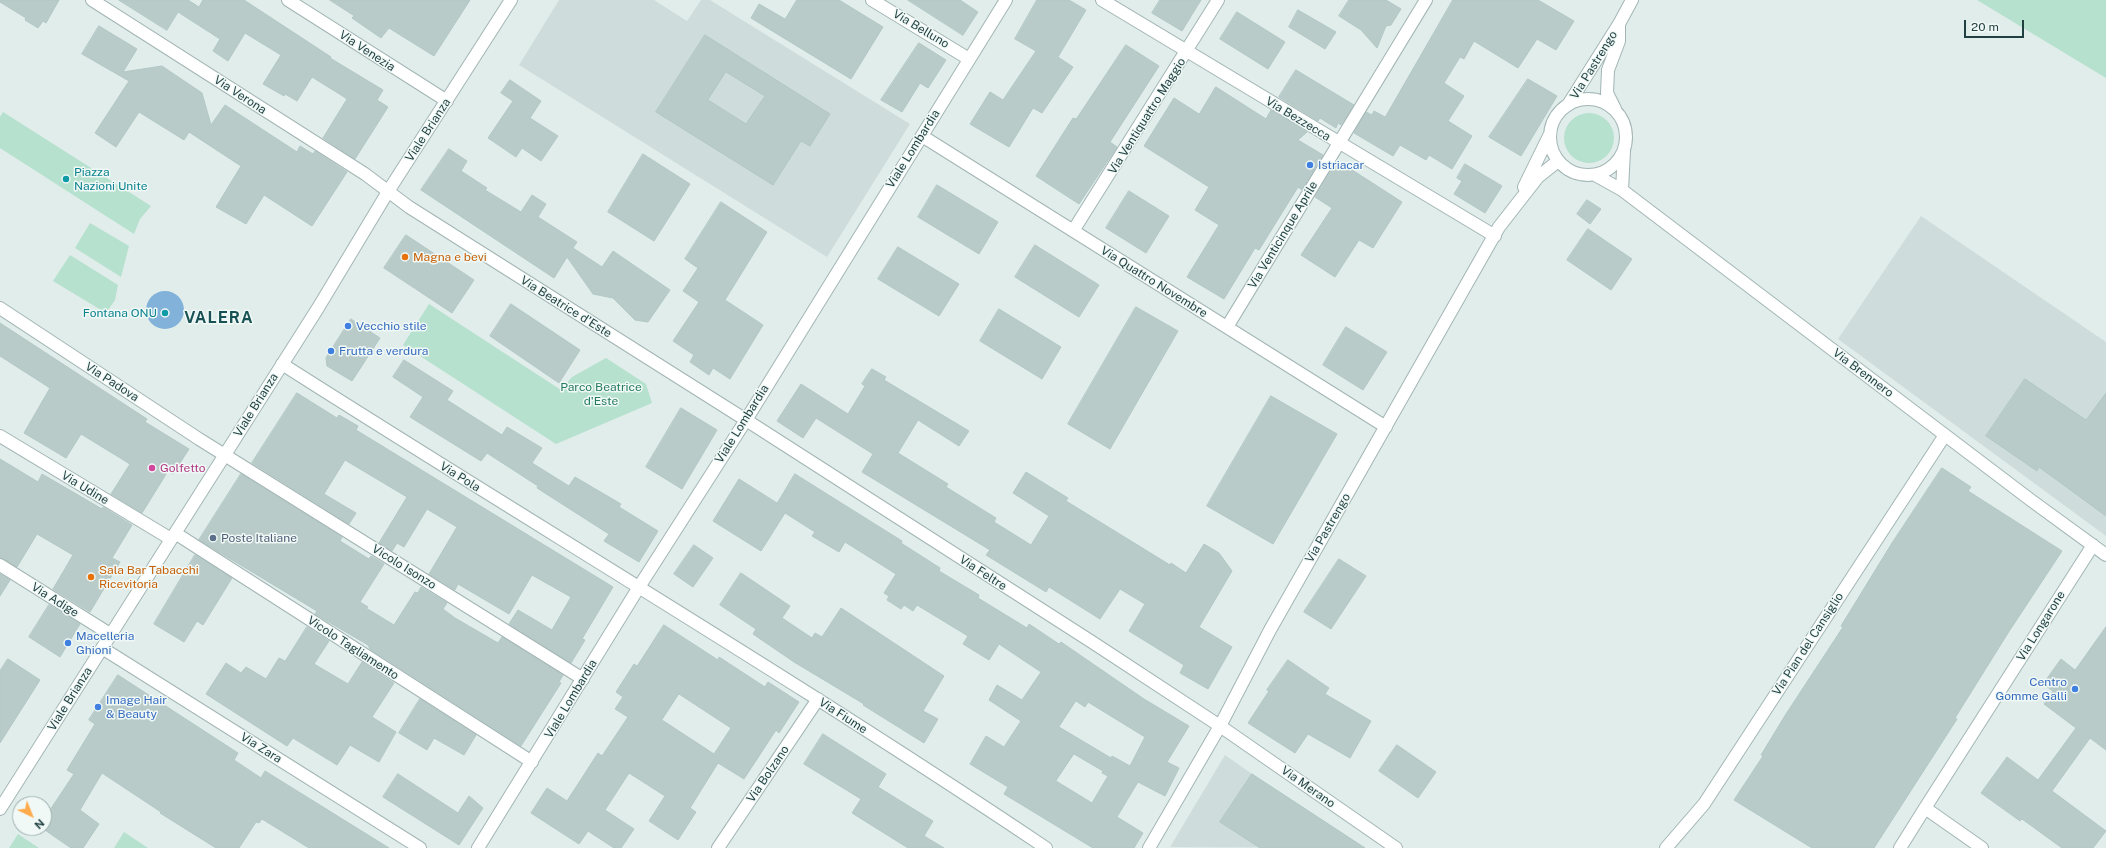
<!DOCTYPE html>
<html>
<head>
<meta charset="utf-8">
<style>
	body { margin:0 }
	#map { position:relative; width:2106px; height:848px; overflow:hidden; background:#e0edeb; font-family:"Public Sans",sans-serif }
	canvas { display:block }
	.north { position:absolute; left:12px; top:796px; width:40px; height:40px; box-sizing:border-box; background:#f1f9f7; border:1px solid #9dafae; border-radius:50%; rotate:137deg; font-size:11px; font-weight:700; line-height:16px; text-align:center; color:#1f3f40 }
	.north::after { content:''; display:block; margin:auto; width:14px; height:18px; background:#ffab4c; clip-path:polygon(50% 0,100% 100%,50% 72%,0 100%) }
	.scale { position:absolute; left:1964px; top:20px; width:60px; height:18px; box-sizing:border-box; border:2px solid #1f3f40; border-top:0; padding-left:5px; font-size:12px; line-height:14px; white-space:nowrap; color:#1f3f40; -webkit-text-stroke:3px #f1f9f7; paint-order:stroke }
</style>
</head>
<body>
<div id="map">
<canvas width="2106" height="848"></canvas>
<div class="north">N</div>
<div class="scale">20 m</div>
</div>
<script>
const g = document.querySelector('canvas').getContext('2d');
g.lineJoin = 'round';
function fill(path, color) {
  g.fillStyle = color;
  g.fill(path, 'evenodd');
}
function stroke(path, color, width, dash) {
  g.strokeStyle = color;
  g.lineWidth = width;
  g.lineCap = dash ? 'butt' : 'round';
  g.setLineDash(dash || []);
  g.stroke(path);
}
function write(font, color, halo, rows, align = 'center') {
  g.font = font + ' "Public Sans",sans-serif';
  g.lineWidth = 3;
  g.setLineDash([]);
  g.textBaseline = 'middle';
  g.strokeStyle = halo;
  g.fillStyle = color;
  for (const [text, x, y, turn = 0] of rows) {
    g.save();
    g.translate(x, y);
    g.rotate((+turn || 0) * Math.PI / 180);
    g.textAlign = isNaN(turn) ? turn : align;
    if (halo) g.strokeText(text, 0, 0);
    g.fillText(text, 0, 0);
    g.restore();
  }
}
const built = new Path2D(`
	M 559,0 L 654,0 L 687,21 L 701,0 L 710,0 L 910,124 L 827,257 L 519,65 Z
	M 1921,216 L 2106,342 L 2106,536 L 1838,339 Z
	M 1225,755 L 1252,774 L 1365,848 L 1170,847 Z`);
const green = new Path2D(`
	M 1977,0 L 2106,0 L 2106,78 Z
	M 3,112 L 151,206 L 140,219 L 134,234 L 0,148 L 0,117 Z
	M1564 138a25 25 0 1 1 50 0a25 25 0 1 1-50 0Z
	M 90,223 L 129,246 L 121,277 L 75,248 Z
	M 70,255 L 118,285 L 115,300 L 106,313 L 53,281 Z
	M 429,304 L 561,390 L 572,377 L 606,358 L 646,384 L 652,403 L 556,444 L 403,345 Z
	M 124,832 L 148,848 L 114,848 Z
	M 18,834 L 39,848 L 9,848 Z`);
const water = new Path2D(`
	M146 310a19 19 0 1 1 38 0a19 19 0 1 1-38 0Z`);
const building = new Path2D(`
	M 0,0 L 59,0 L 46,23 L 43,21 L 38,28 L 25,20 L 26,18 L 0,2 Z
	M 119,0 L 188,0 L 199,7 L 203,0 L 244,0 L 331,57 L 330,58 L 383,90 L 377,100 L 388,107 L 355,159 L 323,138 L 347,99 L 341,95 L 312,77 L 297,101 L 285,94 L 284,96 L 263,84 L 281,55 L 245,33 L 228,61 L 213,51 L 220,39 L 178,12 L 167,30 Z
	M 330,0 L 470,0 L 434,56 L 389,28 L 381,38 L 352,18 L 354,16 Z
	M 797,0 L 839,0 L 883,27 L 851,79 L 751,18 L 759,4 L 785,19 Z
	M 908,0 L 960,0 L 978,12 L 963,35 Z
	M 1037,0 L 1069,0 L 1086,10 L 1058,57 L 1073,67 L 1042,113 L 1033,108 L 1009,147 L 970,124 L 990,92 L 1003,100 L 1036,51 L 1015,39 Z
	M 1160,0 L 1201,0 L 1182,31 L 1152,13 Z
	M 1349,0 L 1386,0 L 1401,9 L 1391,25 L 1386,26 L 1377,48 L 1361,30 L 1339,16 Z
	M 1453,0 L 1538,0 L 1574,21 L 1556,50 L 1537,39 L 1518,68 L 1474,41 L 1464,59 L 1460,57 L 1444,83 L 1464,96 L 1448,121 L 1472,136 L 1452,169 L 1429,155 L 1426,160 L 1400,145 L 1393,156 L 1354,133 L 1366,112 L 1372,115 L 1374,111 L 1385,117 Z
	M 1298,10 L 1336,32 L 1325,49 L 1289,27 Z
	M 1237,12 L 1285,42 L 1268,69 L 1220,39 Z
	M 99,26 L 137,49 L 123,72 L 162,66 L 202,93 L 211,125 L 225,105 L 297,152 L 300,146 L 313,154 L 315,151 L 347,172 L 312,226 L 264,195 L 246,224 L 216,207 L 241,166 L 189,132 L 184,140 L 139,112 L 116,147 L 95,133 L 129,81 L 82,54 Z
	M 705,35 L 830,114 L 810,146 L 801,141 L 773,185 L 656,112 ZM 726,72 L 765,96 L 746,124 L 708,100 Z
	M 919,43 L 946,60 L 928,88 L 920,83 L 902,112 L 881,100 Z
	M 1126,45 L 1159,66 L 1110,142 L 1117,147 L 1079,204 L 1036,176 L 1073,118 L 1076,119 Z
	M 1296,70 L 1354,105 L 1341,125 L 1338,123 L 1336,128 L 1320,118 L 1318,121 L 1279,97 Z
	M 1528,79 L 1557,96 L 1521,156 L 1489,137 Z
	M 510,80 L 541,101 L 530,118 L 558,136 L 541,161 L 522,148 L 516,157 L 488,138 L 513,101 L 501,93 Z
	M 1216,87 L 1266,119 L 1271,110 L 1307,132 L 1298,140 L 1323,155 L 1302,190 L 1298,187 L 1259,250 L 1255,248 L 1224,299 L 1187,277 L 1219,225 L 1195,210 L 1209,187 L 1144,146 L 1174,98 L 1199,114 Z
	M 449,149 L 467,161 L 461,171 L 487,188 L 485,190 L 521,212 L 532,195 L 546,204 L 538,217 L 577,242 L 573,248 L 602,267 L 613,251 L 670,290 L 648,322 L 635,320 L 613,298 L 593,294 L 567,257 L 554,278 L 421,190 Z
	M 643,154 L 690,184 L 654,241 L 608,212 Z
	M 1335,163 L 1344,169 L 1346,166 L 1402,202 L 1373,248 L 1359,240 L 1335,277 L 1301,255 L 1332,208 L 1315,197 Z
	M 1465,164 L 1502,186 L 1485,213 L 1454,194 L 1462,181 L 1457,178 Z
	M 937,185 L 998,222 L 979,254 L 918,217 Z
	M 1129,191 L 1169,216 L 1146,253 L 1106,228 Z
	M 1587,200 L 1601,209 L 1590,224 L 1577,214 Z
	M 721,202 L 767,232 L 725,300 L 763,325 L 730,379 L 713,368 L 709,375 L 690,362 L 694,355 L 673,341 L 699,302 L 683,291 L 698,268 L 685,259 Z
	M 1588,229 L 1632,259 L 1611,290 L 1567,260 Z
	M 406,235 L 474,280 L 452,313 L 384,268 Z
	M 1035,245 L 1099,285 L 1079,317 L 1015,277 Z
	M 898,247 L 959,284 L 939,316 L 878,279 Z
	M 511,304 L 580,350 L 559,383 L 490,336 Z
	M 1136,307 L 1178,331 L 1110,449 L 1068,424 Z
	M 999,309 L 1061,347 L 1042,379 L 980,341 Z
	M 351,319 L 380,338 L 352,381 L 327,366 L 326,358 Z
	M 0,323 L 147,419 L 145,422 L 189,449 L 173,474 L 168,471 L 142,513 L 111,494 L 130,464 L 81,434 L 66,458 L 24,433 L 50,388 L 0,356 Z
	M 1346,327 L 1387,352 L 1363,390 L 1323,365 Z
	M 404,360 L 453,391 L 447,400 L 502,435 L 507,427 L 542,448 L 532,463 L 569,486 L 575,477 L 621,504 L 619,507 L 658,531 L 639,562 L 604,541 L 609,534 L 537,488 L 538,486 L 487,453 L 481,461 L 410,417 L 423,397 L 393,377 Z
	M 872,369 L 886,377 L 884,380 L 969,431 L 959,446 L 918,420 L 898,453 L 948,484 L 946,487 L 996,518 L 994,522 L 1031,545 L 1049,516 L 1013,493 L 1026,472 L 1068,498 L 1066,501 L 1170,565 L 1171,563 L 1186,573 L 1204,544 L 1219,553 L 1232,571 L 1199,627 L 1232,647 L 1208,689 L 1180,673 L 1184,665 L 1129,631 L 1145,604 L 1120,589 L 1100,619 L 1049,587 L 1046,592 L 986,555 L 990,550 L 862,472 L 873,454 L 816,418 L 803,438 L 777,421 L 801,384 L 848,414 L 865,386 L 862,384 Z
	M 2025,379 L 2086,420 L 2106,393 L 2106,516 L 2039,467 L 2037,471 L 1986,436 Z
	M 297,393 L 337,418 L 339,415 L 358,426 L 356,430 L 613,587 L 582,639 L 585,640 L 571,663 L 509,624 L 518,610 L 552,630 L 571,597 L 532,575 L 509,614 L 458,584 L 455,590 L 429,574 L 457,527 L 427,509 L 404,547 L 397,543 L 392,551 L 379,543 L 407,497 L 345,460 L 324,494 L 356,513 L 349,524 L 252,463 Z
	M 1271,396 L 1337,434 L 1273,544 L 1207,506 Z
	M 681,408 L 717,430 L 682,489 L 646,467 Z
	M 0,459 L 38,482 L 42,474 L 102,509 L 103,507 L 132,525 L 112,558 L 120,562 L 90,612 L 53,589 L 73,555 L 37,534 L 17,567 L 0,558 Z
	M 1942,468 L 1971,487 L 1968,491 L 2062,551 L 2008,633 L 1955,718 L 1957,719 L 1874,848 L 1812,848 L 1734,800 L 1763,756 L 1761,755 L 1786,714 L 1843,627 L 1841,626 L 1892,543 Z
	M 241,474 L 342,537 L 340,541 L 369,559 L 371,556 L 384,564 L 360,602 L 368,607 L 366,608 L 394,625 L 415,592 L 418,593 L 421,587 L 447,603 L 443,609 L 455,618 L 498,643 L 502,637 L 563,675 L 559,682 L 561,683 L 521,746 L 370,649 L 368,645 L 315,614 L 317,611 L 199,540 Z
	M 795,474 L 902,541 L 901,543 L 940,568 L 939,571 L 979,595 L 978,598 L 1027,628 L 1029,624 L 1059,644 L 1061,642 L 1144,699 L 1189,726 L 1167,762 L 1179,768 L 1165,796 L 1138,782 L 1117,817 L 1143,833 L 1134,848 L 1093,848 L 1004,794 L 1008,787 L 970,764 L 986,736 L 1004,747 L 1021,721 L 989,700 L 997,685 L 1022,700 L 1041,672 L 999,644 L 989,660 L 963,644 L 968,636 L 917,605 L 913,611 L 904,605 L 901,609 L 887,600 L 889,596 L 884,593 L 896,574 L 845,542 L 839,552 L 812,536 L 815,532 L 785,513 L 761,551 L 713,521 L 739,479 L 777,503 ZM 1076,701 L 1085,707 L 1088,702 L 1145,737 L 1130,766 L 1112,756 L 1111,758 L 1059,727 ZM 1074,754 L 1103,771 L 1102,773 L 1108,776 L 1092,803 L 1056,781 Z
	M 694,545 L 713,558 L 693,587 L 674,574 Z
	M 195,555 L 232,578 L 203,625 L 197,621 L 184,642 L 154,624 Z
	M 1339,559 L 1366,576 L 1331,629 L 1304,612 Z
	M 741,573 L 790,606 L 782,618 L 812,638 L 815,633 L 822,637 L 841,608 L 944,676 L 923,711 L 938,719 L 924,743 L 863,705 L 864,704 L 794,662 L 753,634 L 756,629 L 720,605 Z
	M 0,574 L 10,580 L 0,596 Z
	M 49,605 L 80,624 L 60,657 L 29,637 Z
	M 664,625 L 718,660 L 719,657 L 765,687 L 768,682 L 799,702 L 779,733 L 776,730 L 744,779 L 718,763 L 690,808 L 696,812 L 678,840 L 649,821 L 665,796 L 629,773 L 605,810 L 634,829 L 621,848 L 614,848 L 588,831 L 579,844 L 531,813 L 547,788 L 567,801 L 598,753 L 602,756 L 628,717 L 615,709 L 623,697 L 616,692 L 634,664 L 637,666 ZM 679,694 L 731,728 L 714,754 L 662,720 Z
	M 307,627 L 329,641 L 314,664 L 348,684 L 362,662 L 394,683 L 372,717 L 396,732 L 379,762 L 350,745 L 337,765 L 293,738 L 287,746 L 206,694 L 226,663 L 241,673 L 246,667 L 266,679 L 279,658 L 285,661 Z
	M 2106,627 L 2106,750 L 2090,738 L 2052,791 L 2106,831 L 2093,848 L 2062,848 L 2022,819 L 2020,821 L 1981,793 L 2007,757 L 2038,780 L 2076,728 L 2044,704 L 2053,691 L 2043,684 L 2061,659 L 2075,670 Z
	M 8,659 L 40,680 L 0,743 L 0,671 Z
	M 1288,660 L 1329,688 L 1325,694 L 1371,721 L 1350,758 L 1308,734 L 1295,753 L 1248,723 L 1269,691 L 1267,690 Z
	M 118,675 L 238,753 L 234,760 L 261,778 L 265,771 L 389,848 L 309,848 L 262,819 L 259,823 L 256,822 L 239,848 L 216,848 L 160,813 L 161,812 L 102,773 L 80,810 L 99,824 L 83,848 L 71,848 L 42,828 L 44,828 L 44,819 L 74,774 L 67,770 L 95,724 L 89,720 Z
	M 420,699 L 476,735 L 464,755 L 434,738 L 427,750 L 399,733 Z
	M 823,734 L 886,774 L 878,787 L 933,821 L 924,836 L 944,848 L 908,848 L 852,813 L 861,799 L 804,764 Z
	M 1397,745 L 1436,772 L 1418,798 L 1379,771 Z
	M 398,774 L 458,813 L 469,796 L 483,808 L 459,845 L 383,797 Z
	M 1252,774 L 1365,848 L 1260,848 L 1220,822 Z`);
const minor = new Path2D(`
	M 92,0 L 365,174 L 409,207 L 746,420 L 1092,642 L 1220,726 L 1396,848
	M 288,0 L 447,101
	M 872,0 L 969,59
	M 1102,0 L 1495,236
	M1550 137a38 38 0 1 1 76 0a38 38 0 1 1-76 0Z
	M 1568,105 L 1619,24 L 1632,0
	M 1615,109 L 1607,93 L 1608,70 L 1619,41 L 1619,25
	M 922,136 L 1386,427
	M 1595,175 L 1622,190 L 2032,501 L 2106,555
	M 1524,187 L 1550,134
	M 1622,190 L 1624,151
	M 1073,231 L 1218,0
	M 0,308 L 199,439 L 583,679
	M 1227,327 L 1426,0
	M 282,364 C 536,526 796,680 1046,848
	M 0,436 L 171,539
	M 175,533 L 532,762
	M 0,565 L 110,634
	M 102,648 L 420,848
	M 0,809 L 318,308 L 389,190 L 511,0
	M 478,848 L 639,587 L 746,420 L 1006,0
	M 718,848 L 818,699
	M 1149,848 L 1220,726 L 1270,630 L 1499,227 L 1538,177 L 1558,161
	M 1666,848 L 1704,804 L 1945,435
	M 1900,848 L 1925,808
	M 1982,848 L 1925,808 L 2093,545`);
const markers = [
	[1310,165,4,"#3f7fe0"],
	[66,179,4,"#0f9aa8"],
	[405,257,4,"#e8710a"],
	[165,313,4,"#0f9aa8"],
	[348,326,4,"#3f7fe0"],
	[331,351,4,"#3f7fe0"],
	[152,468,4,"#d1479c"],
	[213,538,4,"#5c6f8a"],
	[91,577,4,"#e8710a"],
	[68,643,4,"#3f7fe0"],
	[2075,689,4,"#3f7fe0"],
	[98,707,4,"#3f7fe0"]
];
const streetNames = [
	["Via Belluno",921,29,31],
	["Via Venezia",367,51,33],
	["Via Pastrengo",1594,65,-58],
	["Via Verona",240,95,33],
	["Via Ventiquattro Maggio",1147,116,-58],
	["Via Bezzecca",1298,119,31],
	["Viale Brianza",428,130,-57],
	["Viale Lombardia",913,149,-58],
	["Via Venticinque Aprile",1283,235,-59],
	["Via Quattro Novembre",1154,282,32],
	["Via Beatrice d'Este",566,307,32],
	["Via Brennero",1863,373,37],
	["Via Padova",112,382,33],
	["Viale Brianza",256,405,-58],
	["Viale Lombardia",742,424,-58],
	["Via Pola",460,477,32],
	["Via Udine",85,488,31],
	["Via Pastrengo",1328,528,-60],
	["Vicolo Isonzo",404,567,32],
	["Via Feltre",983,573,33],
	["Via Adige",55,600,32],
	["Via Longarone",2041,626,-58],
	["Via Pian del Cansiglio",1808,644,-57],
	["Vicolo Tagliamento",353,648,33],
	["Viale Brianza",70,699,-58],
	["Viale Lombardia",571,699,-59],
	["Via Fiume",843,716,33],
	["Via Zara",261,748,32],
	["Via Bolzano",768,774,-56],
	["Via Merano",1308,787,35]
];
const shopNames = [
	["Istriacar",1318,165],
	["Vecchio stile",356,326],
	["Frutta e verdura",339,351],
	["Macelleria",76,636],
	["Ghioni",76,650],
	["Centro",2067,682,"right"],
	["Gomme Galli",2067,696,"right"],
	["Image Hair",106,700],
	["& Beauty",106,714]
];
const cultureNames = [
	["Piazza",74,172],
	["Nazioni Unite",74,186],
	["Fontana ONU",157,313,"right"]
];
const foodNames = [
	["Magna e bevi",413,257],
	["Sala Bar Tabacchi",99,570],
	["Ricevitoria",99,584]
];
const parkNames = [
	["Parco Beatrice",601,387],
	["d'Este",601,401]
];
const hotelNames = [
	["Golfetto",160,468]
];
const serviceNames = [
	["Poste Italiane",221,538]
];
const districtNames = [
	["VALERA",219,318]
];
fill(built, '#cedddc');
fill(green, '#b6e1ce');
fill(water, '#82b2d9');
fill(building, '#b8cbc8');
stroke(building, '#b2c7c5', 1);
stroke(minor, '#a2b5b4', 14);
stroke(minor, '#fff', 12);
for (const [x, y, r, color] of markers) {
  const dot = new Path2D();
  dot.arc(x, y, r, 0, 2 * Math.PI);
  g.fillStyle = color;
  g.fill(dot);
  stroke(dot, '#f1f9f7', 1.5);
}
write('12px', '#1f3f40', '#f1f9f7', streetNames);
write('12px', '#366cbe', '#f1f9f7', shopNames, 'left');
write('12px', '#0d838f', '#f1f9f7', cultureNames, 'left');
write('12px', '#c56008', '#f1f9f7', foodNames, 'left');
write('12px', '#247b5f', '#f1f9f7', parkNames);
write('12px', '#b23c85', '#f1f9f7', hotelNames, 'left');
write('12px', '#4e5e75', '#f1f9f7', serviceNames, 'left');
g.letterSpacing = '1px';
write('bold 16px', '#185254', '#f1f9f7', districtNames);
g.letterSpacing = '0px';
</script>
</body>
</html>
